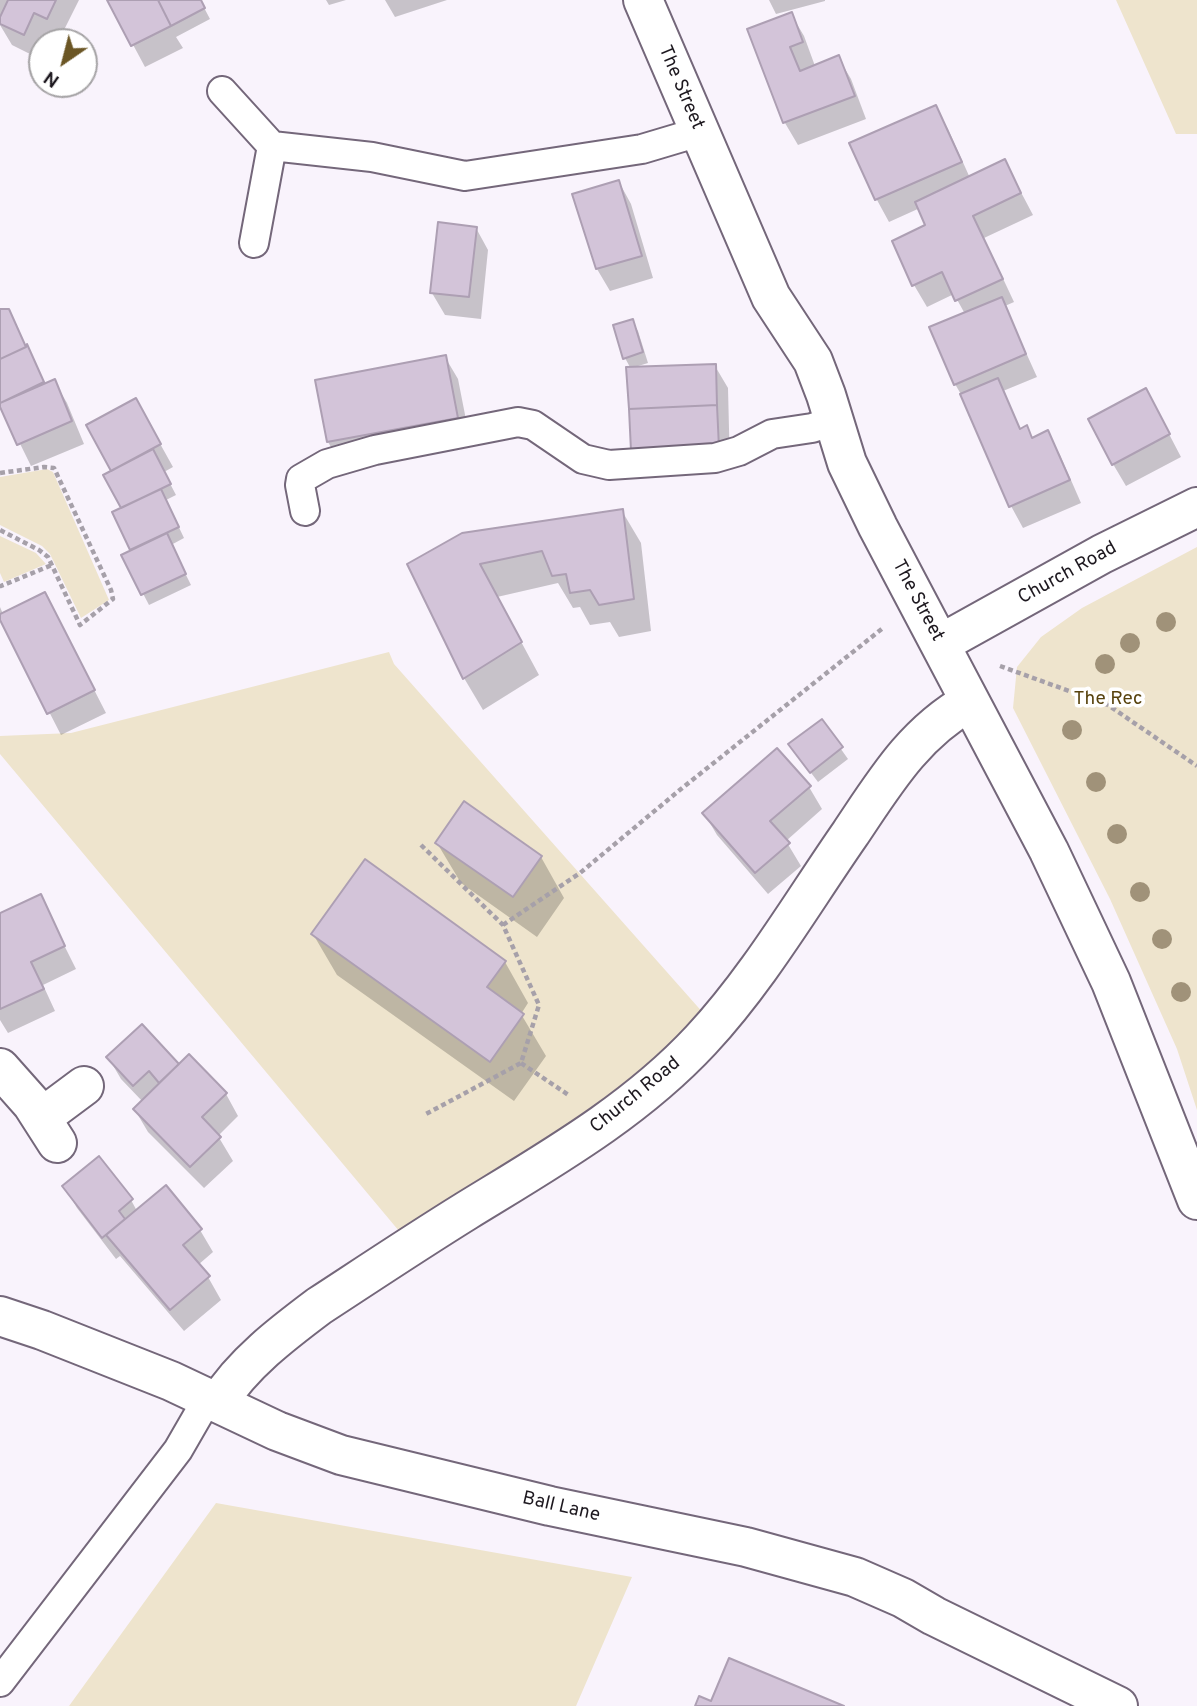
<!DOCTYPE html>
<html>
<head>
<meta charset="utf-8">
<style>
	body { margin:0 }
	#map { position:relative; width:1197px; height:1706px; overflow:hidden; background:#f9f3fc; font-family:Overpass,sans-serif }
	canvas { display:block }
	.north { position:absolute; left:28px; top:28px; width:70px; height:70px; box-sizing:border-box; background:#fff; border:2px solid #a5a3a5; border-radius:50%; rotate:215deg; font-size:19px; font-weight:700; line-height:28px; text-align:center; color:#1d181f }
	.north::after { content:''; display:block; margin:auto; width:24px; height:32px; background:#6b5625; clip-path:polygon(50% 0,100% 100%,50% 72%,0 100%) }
</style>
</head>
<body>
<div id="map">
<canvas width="1197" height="1706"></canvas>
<div class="north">N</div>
</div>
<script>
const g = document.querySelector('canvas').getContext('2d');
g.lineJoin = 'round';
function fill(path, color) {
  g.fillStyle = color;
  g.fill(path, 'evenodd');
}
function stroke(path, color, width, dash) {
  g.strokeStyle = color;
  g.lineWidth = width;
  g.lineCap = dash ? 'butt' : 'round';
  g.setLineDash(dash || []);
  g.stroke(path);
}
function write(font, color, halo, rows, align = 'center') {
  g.font = font + ' Overpass,sans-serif';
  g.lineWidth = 7;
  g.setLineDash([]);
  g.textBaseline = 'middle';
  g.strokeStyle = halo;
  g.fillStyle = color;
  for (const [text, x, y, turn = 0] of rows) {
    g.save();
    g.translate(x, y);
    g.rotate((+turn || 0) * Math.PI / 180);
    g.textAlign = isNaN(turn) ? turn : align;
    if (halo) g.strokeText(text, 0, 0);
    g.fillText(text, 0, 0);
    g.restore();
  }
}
const green = new Path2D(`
	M 1116,0 L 1197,0 L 1197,134 L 1176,134 Z
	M 47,469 L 53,472 L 109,600 L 81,618 L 50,554 L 42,546 L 0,525 L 0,477 Z
	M 0,536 L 36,553 L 46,564 L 4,582 L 0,573 Z
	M 1197,547 L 1197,1110 L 1177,1049 L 1110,899 L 1013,708 L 1017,667 L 1041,637 L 1082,608 Z
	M 389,652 L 394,664 L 705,1015 L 595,1112 L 399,1231 L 0,754 L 0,736 L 71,733 Z
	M 216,1503 L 632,1577 L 576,1706 L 69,1706 Z`);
const shadow = new Path2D(`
	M 0,0 L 79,0 L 59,40 L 47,35 L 36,57 L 12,45 L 0,25 Z
	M 109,0 L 200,0 L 210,19 L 176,37 L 183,48 L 145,67 Z
	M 326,0 L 346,0 L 329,5 Z
	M 385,0 L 447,0 L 395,17 Z
	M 769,0 L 825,0 L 825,1 L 776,14 Z
	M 791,14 L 804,36 L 815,66 L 838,57 L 851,79 L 866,119 L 798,145 L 785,123 L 750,30 Z
	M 936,107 L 948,129 L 970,178 L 1005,162 L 1033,215 L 984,238 L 1014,302 L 1005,306 L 1037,377 L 1003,391 L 1021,430 L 1026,428 L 1033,439 L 1048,433 L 1060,455 L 1081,503 L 1023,528 L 1011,506 L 966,403 L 955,384 L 965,314 L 954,294 L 927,307 L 914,285 L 928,226 L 920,208 L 889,222 L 877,200 L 852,144 Z
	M 619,182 L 631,204 L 653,278 L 610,291 L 597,269 L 575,195 Z
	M 476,228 L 488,250 L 481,319 L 445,315 L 432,293 Z
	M 0,308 L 1,311 L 8,310 L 45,385 L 54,381 L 67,403 L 84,444 L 31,466 L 0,403 Z
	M 632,321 L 638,331 L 648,363 L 635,367 L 715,366 L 728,388 L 730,469 L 646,473 L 631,369 L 625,358 Z
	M 445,357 L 458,379 L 470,440 L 341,464 L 328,442 Z
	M 1158,413 L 1181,457 L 1126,486 L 1113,464 Z
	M 148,422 L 173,467 L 164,472 L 176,495 L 166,500 L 184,538 L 171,545 L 191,585 L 149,605 L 123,555 L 133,551 L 114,513 L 123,509 L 113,472 Z
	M 622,511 L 641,543 L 651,631 L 619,637 L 610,622 L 590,625 L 580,607 L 573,608 L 558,583 L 497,597 L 539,675 L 483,710 L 464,678 L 409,565 Z
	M 45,594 L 106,713 L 61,735 L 2,620 L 0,620 L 0,607 L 3,614 Z
	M 821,721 L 848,759 L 818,782 L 790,745 Z
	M 809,787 L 822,809 L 786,841 L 801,866 L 768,894 L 717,835 L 704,813 Z
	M 437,843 L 541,857 L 564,898 L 537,937 L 461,883 Z
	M 365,862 L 505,962 L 528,1003 L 521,1014 L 546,1056 L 514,1101 L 337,975 L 313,934 Z
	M 40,897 L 76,969 L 43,985 L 55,1011 L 8,1033 L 0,1020 L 0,916 Z
	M 108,1057 L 179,1066 L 226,1094 L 238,1116 L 218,1136 L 233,1161 L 204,1188 L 148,1132 L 135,1110 L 143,1102 L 121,1079 Z
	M 64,1186 L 131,1200 L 137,1211 L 200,1230 L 213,1252 L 198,1265 L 208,1277 L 221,1300 L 184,1331 L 120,1256 L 116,1259 L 77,1208 Z`);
const building = new Path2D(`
	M 8,0 L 56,0 L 47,19 L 34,13 L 24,35 L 0,24 L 0,17 Z
	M 107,0 L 158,0 L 171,26 L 131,46 Z
	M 158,0 L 201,0 L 205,8 L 171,26 Z
	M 792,12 L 803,42 L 790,47 L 800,71 L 839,55 L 855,96 L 783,123 L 747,29 Z
	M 936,105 L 962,162 L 875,200 L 849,143 Z
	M 1005,159 L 1021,193 L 973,216 L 1003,279 L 955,301 L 942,272 L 912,286 L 892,241 L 925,225 L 915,202 Z
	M 619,180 L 642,256 L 596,269 L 572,194 Z
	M 438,222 L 477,227 L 469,297 L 430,293 Z
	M 1002,297 L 1026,354 L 954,385 L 929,327 Z
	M 0,309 L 9,309 L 26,347 L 0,359 Z
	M 633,319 L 643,352 L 623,359 L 613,325 Z
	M 27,344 L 44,382 L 0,403 L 0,359 L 26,347 Z
	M 446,355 L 458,418 L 327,442 L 315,380 Z
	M 716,364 L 717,405 L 629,409 L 626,367 Z
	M 998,378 L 1020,429 L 1027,425 L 1032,438 L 1048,430 L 1070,480 L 1009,507 L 960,394 Z
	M 55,379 L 72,421 L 17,445 L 0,407 L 0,403 Z
	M 1146,388 L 1170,434 L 1112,465 L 1088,419 Z
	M 136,398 L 161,444 L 111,471 L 86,425 Z
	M 717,405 L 719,448 L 631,451 L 629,409 Z
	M 153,449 L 171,484 L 121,508 L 103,475 Z
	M 161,489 L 179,527 L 130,550 L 112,512 Z
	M 623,509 L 634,599 L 599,605 L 590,590 L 570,593 L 566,574 L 552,576 L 542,551 L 480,564 L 522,642 L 463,679 L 407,564 L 462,533 Z
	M 167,533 L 186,574 L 141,595 L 121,555 Z
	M 45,592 L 95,690 L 47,714 L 0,620 L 0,614 Z
	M 822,719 L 843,747 L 810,773 L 788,744 Z
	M 777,748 L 811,786 L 770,821 L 790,843 L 755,873 L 702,813 Z
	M 464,801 L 542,856 L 513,897 L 435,843 Z
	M 365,859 L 506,961 L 487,987 L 524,1014 L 490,1062 L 311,934 Z
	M 41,894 L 65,946 L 31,962 L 44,989 L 0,1009 L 0,913 Z
	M 142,1024 L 179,1064 L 159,1083 L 149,1071 L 133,1086 L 106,1057 Z
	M 189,1054 L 227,1093 L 202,1117 L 221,1137 L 190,1167 L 133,1109 Z
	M 99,1156 L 133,1199 L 119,1211 L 125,1219 L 102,1238 L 62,1186 Z
	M 166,1185 L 202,1229 L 183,1245 L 210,1276 L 170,1310 L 106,1235 Z
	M 729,1658 L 844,1706 L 695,1706 L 699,1696 L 711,1701 Z`);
const path = new Path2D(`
	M 0,473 L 44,467 L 54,468 L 111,590 L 113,599 L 80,625 L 48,557 L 39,550 L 0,530
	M 0,584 L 1,586 L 52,565
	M 1000,666 L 1108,705 L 1197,766
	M 421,845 L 503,925 L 539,1005 L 521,1063 L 426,1114
	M 503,925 L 580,873 L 681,789 L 883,628
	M 521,1063 L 570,1096`);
const lane = new Path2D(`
	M 222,91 L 272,146 L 372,157 L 465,176 L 642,149 L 699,132
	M 254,243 L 272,146
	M 305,511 L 300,485 L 301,479 L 327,464 L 375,450 L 518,422 L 533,425 L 583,459 L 609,465 L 715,458 L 739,451 L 772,434 L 812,428 L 834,421
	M 0,1682 L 178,1450 L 208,1398`);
const street = new Path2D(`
	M 643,0 L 771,297 L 813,361 L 826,395 L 847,463 L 878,527 L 1049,851 L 1111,982 L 1197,1200
	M 940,644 L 1102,554 L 1197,507
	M 0,1068 L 32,1104 L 57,1143
	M 41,1118 L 84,1086
	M 0,1316 L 42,1330 L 171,1381 L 277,1431 L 341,1455 L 550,1506 L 746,1547 L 855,1577 L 903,1598 L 934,1616 L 1118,1706
	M 218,1403 C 242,1364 283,1333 319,1306 C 368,1274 416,1242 466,1211 C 549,1160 634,1112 701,1040 C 758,979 802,903 850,834 C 885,782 913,734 969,702`);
const trees = [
	[1166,622],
	[1130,643],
	[1105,664],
	[1072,730],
	[1096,782],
	[1117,834],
	[1140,892],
	[1162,939],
	[1181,992]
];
const streetNames = [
	["The Street",680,88,67],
	["Church Road",1068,574,-29],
	["The Street",917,601,62],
	["Church Road",636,1096,-39],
	["Ball Lane",561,1508,13]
];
const parkNames = [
	["The Rec",1108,700]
];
fill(green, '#eee4cd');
fill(shadow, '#0003');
fill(building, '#d3c4d9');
stroke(building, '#ad9fb3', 2);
stroke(lane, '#74677a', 32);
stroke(street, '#74677a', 42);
stroke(path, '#a6a0a9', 4.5, [5, 3.5]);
stroke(lane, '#fff', 28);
stroke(street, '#fff', 38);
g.fillStyle = '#a09279';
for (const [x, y] of trees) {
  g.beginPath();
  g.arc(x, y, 10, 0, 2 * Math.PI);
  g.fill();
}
write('19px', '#1d181f', '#fff', streetNames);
write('19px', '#58430e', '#fff', parkNames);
</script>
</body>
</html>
